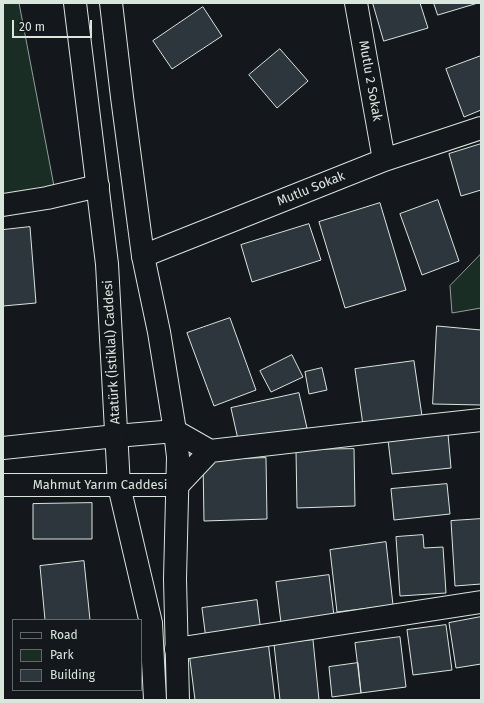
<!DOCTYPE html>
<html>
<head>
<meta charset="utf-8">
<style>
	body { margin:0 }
	#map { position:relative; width:484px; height:703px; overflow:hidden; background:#14181c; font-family:"Fira Sans",sans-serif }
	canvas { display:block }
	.frame { position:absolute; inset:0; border:4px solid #d8e6dc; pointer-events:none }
	.legend { position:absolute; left:12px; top:619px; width:130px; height:72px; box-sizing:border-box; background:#14181c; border:1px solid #626a69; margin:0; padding:5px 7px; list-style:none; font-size:12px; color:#d8e6dc }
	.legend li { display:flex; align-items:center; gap:8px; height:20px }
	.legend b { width:20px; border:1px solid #626a69 }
	.scale { position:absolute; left:12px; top:20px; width:80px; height:18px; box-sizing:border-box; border:2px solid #d8e6dc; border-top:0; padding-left:5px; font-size:12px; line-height:14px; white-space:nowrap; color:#d8e6dc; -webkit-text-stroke:3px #14181c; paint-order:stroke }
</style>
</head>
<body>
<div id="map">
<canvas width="484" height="703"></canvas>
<div class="frame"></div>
<ul class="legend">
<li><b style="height:5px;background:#14181c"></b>Road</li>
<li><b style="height:11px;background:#1a2d24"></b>Park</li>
<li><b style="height:11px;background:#2c363c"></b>Building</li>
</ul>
<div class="scale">20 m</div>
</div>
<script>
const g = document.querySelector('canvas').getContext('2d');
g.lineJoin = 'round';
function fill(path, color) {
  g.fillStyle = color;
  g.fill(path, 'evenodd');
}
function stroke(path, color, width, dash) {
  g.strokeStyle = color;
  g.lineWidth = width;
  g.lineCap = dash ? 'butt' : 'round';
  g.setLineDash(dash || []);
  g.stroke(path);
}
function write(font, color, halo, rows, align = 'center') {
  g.font = font + ' "Fira Sans",sans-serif';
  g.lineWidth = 3;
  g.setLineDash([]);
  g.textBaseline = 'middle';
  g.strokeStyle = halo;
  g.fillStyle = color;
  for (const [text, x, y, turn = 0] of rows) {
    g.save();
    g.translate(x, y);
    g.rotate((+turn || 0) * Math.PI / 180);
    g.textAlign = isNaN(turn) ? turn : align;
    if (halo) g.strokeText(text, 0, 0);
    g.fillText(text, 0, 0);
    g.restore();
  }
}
const green = new Path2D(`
	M 3,3 L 19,3 L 58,207 L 3,216 Z
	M 481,254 L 481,308 L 452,313 L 450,286 Z`);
const building = new Path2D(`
	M 373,3 L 420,3 L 428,28 L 384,41 Z
	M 434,3 L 478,3 L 438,15 Z
	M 203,7 L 222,36 L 172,69 L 153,41 Z
	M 280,49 L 308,81 L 277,108 L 249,75 Z
	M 481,56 L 481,110 L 464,117 L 446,69 Z
	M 481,144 L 481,190 L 461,196 L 449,154 Z
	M 438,200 L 459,261 L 422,275 L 400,214 Z
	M 380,203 L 406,290 L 345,308 L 319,222 Z
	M 309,224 L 321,260 L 252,282 L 241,245 Z
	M 30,227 L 36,303 L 3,306 L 3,230 Z
	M 230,318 L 256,390 L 214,406 L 187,333 Z
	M 437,326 L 481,330 L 481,405 L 433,404 Z
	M 292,355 L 303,377 L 271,392 L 260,371 Z
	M 414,361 L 422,416 L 363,425 L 355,369 Z
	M 322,368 L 327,390 L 309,394 L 305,372 Z
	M 299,393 L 307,428 L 239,444 L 231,408 Z
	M 448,434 L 451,468 L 392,474 L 388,440 Z
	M 354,449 L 355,506 L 297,508 L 296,450 Z
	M 266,458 L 267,519 L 204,521 L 203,460 Z
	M 447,484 L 450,514 L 394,520 L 391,489 Z
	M 92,503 L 92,539 L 33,539 L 33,504 Z
	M 481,519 L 481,584 L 455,586 L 451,521 Z
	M 423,535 L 424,548 L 443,547 L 446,593 L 400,596 L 396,537 Z
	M 386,542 L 393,605 L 337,612 L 330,550 Z
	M 84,561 L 90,620 L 45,620 L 40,566 Z
	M 329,575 L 335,624 L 282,631 L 276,582 Z
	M 257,600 L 261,632 L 206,639 L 202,608 Z
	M 481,617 L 481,664 L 456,668 L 449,623 Z
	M 446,625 L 452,670 L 413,675 L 407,630 Z
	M 400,637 L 406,687 L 361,693 L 355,643 Z
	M 313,640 L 319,700 L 280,700 L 274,644 Z
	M 268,641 L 275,700 L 195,700 L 189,652 Z
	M 358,663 L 361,693 L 332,697 L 329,667 Z`);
const minor = new Path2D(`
	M 356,3 L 384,160
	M 3,205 L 47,198 L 98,186
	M 143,256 L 384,160 L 481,128
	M 3,448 L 116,436 L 175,431 L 210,451
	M 210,451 L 426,426 L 481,420
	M 3,485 L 178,485 L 210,451
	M 176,649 L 481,602`);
const tertiary = new Path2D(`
	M 75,3 L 107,264 L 119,486 L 151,623 L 155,700
	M 111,3 L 122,97 L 143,256 L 159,332 L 175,431 L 178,457 L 175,579 L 178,700`);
const streetNames = [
	["Mutlu 2 Sokak",370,81,80],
	["Mutlu Sokak",311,189,-22],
	["Atatürk (İstiklal) Caddesi",112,352,-93],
	["Mahmut Yarım Caddesi",100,485]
];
fill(green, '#1a2d24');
stroke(green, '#939e99', 1);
fill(building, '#2c363c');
stroke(building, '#d8e6dc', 1);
stroke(minor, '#d8e6dc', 24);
stroke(tertiary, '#d8e6dc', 24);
stroke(minor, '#14181c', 22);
stroke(tertiary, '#14181c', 22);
write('13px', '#d8e6dc', '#14181c', streetNames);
</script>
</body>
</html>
